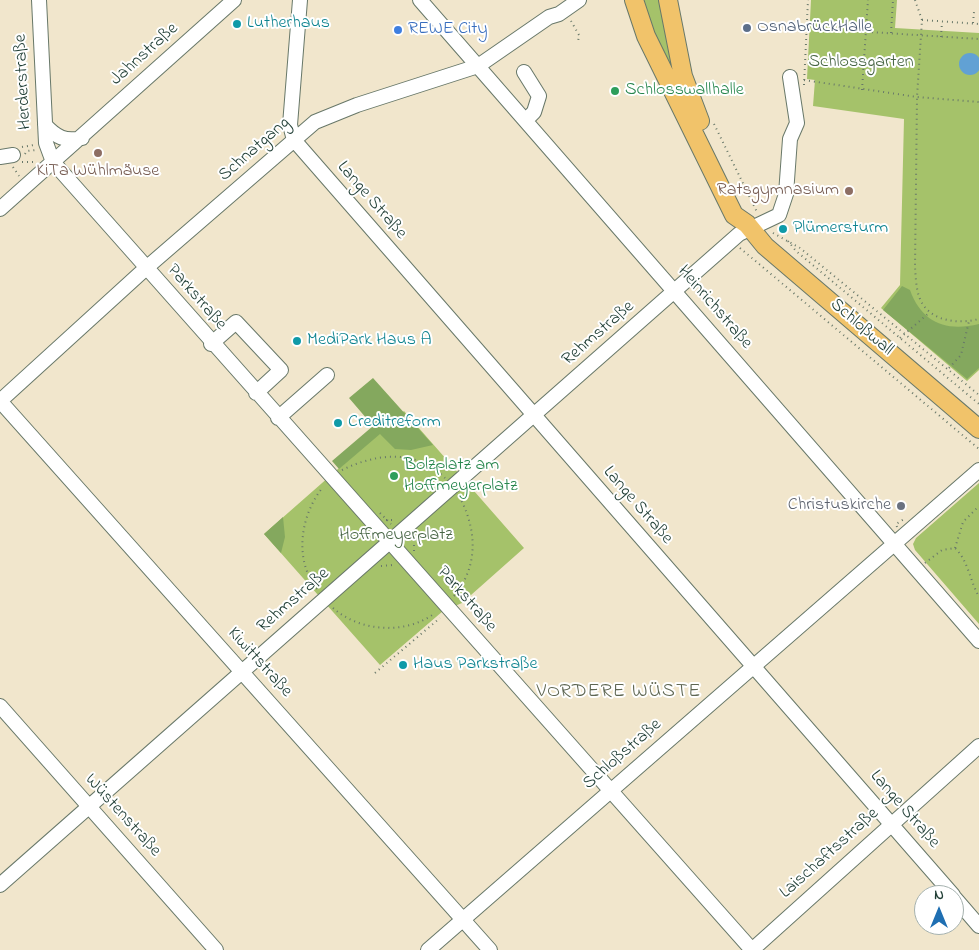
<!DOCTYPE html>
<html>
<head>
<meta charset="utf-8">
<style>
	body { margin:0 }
	#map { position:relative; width:979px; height:950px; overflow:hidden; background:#f1e6cc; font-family:"Indie Flower",sans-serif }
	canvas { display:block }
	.north { position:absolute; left:914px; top:885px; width:50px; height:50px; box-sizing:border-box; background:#fff; border:1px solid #a5b1ae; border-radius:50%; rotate:0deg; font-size:14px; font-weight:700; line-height:20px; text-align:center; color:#1f3d34 }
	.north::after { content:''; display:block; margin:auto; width:18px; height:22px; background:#1f6fb2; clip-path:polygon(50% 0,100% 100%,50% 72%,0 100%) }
</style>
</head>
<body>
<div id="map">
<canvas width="979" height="950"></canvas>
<div class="north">N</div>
</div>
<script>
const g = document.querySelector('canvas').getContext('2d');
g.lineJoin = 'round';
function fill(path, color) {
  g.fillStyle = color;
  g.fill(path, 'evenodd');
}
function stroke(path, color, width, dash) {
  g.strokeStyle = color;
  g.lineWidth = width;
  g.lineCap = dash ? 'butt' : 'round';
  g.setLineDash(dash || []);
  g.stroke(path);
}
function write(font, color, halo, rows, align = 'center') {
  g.font = font + ' "Indie Flower",sans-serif';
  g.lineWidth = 4;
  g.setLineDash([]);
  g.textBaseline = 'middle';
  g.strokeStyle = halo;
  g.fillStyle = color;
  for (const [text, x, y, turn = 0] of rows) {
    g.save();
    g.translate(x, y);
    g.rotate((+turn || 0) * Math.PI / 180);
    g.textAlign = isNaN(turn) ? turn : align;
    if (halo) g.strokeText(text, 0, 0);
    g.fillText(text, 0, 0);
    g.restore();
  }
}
const green = new Path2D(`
	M 639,0 L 662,0 L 685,106 Z
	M 811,0 L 897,0 L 895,28 L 979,33 L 979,370 L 967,381 L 881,308 L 900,285 L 904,119 L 813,106 L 815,80 L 807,79 Z
	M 404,411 L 524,548 L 462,603 L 443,611 L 380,665 L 264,534 Z
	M 979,483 L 979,624 L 915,550 L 913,544 L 916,538 Z`);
const forest = new Path2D(`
	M 902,286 L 910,290 C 922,323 946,332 979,324 L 979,368 L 967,379 L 883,310 Z
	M 373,378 L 433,445 L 411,450 L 395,449 L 380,434 L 339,469 L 332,461 L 373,426 L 349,398 Z
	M 283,517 L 285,537 L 281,553 L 264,534 Z`);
const water = new Path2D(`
	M959 64a11 11 0 1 1 22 0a11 11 0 1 1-22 0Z`);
const path = new Path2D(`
	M 915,0 L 922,20 L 917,97 L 915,268 C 916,279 916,293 922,303 C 933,322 960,324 979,319
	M 922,20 L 979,24
	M 571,21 L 579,35 L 578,42
	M 973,23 L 974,12
	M 807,28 L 979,39
	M 891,33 L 893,0
	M 941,37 L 942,22
	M 804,80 L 917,97 L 979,102
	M 804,85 L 808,0
	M 862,90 L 868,0
	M 714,124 L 757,212
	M 22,147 L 34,145
	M 25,154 L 27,151 L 36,150
	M 22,162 L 35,162
	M 13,167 L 19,176
	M 758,192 L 775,189
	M 773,233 L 800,248 L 979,395
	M 788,241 L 796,251 L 979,404
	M 740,248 L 979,449
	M 900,338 L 930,312
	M 949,368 L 961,355 L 969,321
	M 342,470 C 377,453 416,449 445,478
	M 380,513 L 391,524
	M 386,520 L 396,520
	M 897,527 L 896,524 L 906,518
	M 955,548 L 963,522 L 979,506
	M 414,551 L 414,536
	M 925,563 L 942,550 L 955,548 C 968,560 970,581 979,597
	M 381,566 L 393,565
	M 317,589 C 293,559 301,514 323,487
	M 454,596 C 479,566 477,529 459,496
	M 333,608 C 360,632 406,635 435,613
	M 375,673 L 440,618`);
const minor = new Path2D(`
	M 39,0 L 46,143 L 53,162 C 284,426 519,687 752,950
	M 300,0 L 290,125 L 294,140 L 953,895
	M 420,0 L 979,641
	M 524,72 L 539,96 L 534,112 L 526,120
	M 45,125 C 56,137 65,142 82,138
	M 0,157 L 13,155
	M 0,209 L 234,0
	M 211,344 L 236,322 L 281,370 L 256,393
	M 0,401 L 490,950
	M 0,401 L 145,269 L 315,122 L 357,105 L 478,66 L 549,17 L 559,14 L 579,0
	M 278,418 L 327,375
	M 0,706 L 216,950
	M 0,885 L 739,234 L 779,215 L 786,194 L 790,139 L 797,123 L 790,77
	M 954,897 L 979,926
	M 428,950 L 979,470
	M 752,950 L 979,746`);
const major = new Path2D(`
	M 634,0 L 646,36 L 734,215 L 747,224 L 765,246 L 979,429
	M 668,0 L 683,76 L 700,121`);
const markers = [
	[237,24,5,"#0f9aa8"],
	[747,28,5,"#5c6f8a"],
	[398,30,5,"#3f7fe0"],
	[615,91,5,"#2e9e5b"],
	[98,153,5,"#8d6e63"],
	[849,191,5,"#8d6e63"],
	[783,229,5,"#0f9aa8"],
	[297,341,5,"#0f9aa8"],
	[338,423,5,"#0f9aa8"],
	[394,476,5,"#2e9e5b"],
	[901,506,5,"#6b7280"],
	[403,665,5,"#0f9aa8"]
];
const cultureNames = [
	["Lutherhaus",247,24],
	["Plümersturm",793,229],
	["MediPark Haus A",307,341],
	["Creditreform",348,423],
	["Haus Parkstraße",413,665]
];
const serviceNames = [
	["OsnabrückHalle",757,28]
];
const shopNames = [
	["REWE City",408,30]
];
const streetNames = [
	["Jahnstraße",145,55,-42],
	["Herderstraße",24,82,-93],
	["Schnatgang",255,150,-41],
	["Lange Straße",371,201,49],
	["Parkstraße",196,298,49],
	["Heinrichstraße",714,308,49],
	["Schloßwall",861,328,41],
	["Rehmstraße",599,334,-41],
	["Lange Straße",637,506,49],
	["Parkstraße",466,600,49],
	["Rehmstraße",294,601,-41],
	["Kiwittstraße",259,663,48],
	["Schloßstraße",623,755,-41],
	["Lange Straße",904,810,49],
	["Wüstenstraße",122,816,48],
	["Laischaftsstraße",830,854,-42]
];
const parkNames = [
	["Schlossgarten",861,63],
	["Hoffmeyerplatz",396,536]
];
const leisureNames = [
	["Schlosswallhalle",625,91],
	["Bolzplatz am",404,466],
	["Hoffmeyerplatz",404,487]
];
const educationNames = [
	["KiTa Wühlmäuse",98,172],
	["Ratsgymnasium",839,191,"right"]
];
const worshipNames = [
	["Christuskirche",891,506]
];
const quarterNames = [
	["VORDERE WÜSTE",619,693]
];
fill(green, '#a5c26a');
fill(forest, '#84a85e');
fill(water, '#61a1d4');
stroke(minor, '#687869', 16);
stroke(major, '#687869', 20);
stroke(path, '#687869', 2, [1, 4]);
stroke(minor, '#fff', 14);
stroke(major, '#f1c36a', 18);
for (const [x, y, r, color] of markers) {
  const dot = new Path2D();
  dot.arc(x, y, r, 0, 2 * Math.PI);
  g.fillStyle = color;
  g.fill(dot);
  stroke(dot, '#fff', 2);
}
write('18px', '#0d838f', '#fff', cultureNames, 'left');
write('18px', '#4e5e75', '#fff', serviceNames, 'left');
write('18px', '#366cbe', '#fff', shopNames, 'left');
write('18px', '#1f3d34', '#fff', streetNames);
write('18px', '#476544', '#fff', parkNames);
write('18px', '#27864d', '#fff', leisureNames, 'left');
write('18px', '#785e54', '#fff', educationNames);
write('18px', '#5b616d', '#fff', worshipNames, 'right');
g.letterSpacing = '1px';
write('20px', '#5e6652', '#fff', quarterNames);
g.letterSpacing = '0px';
</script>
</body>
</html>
